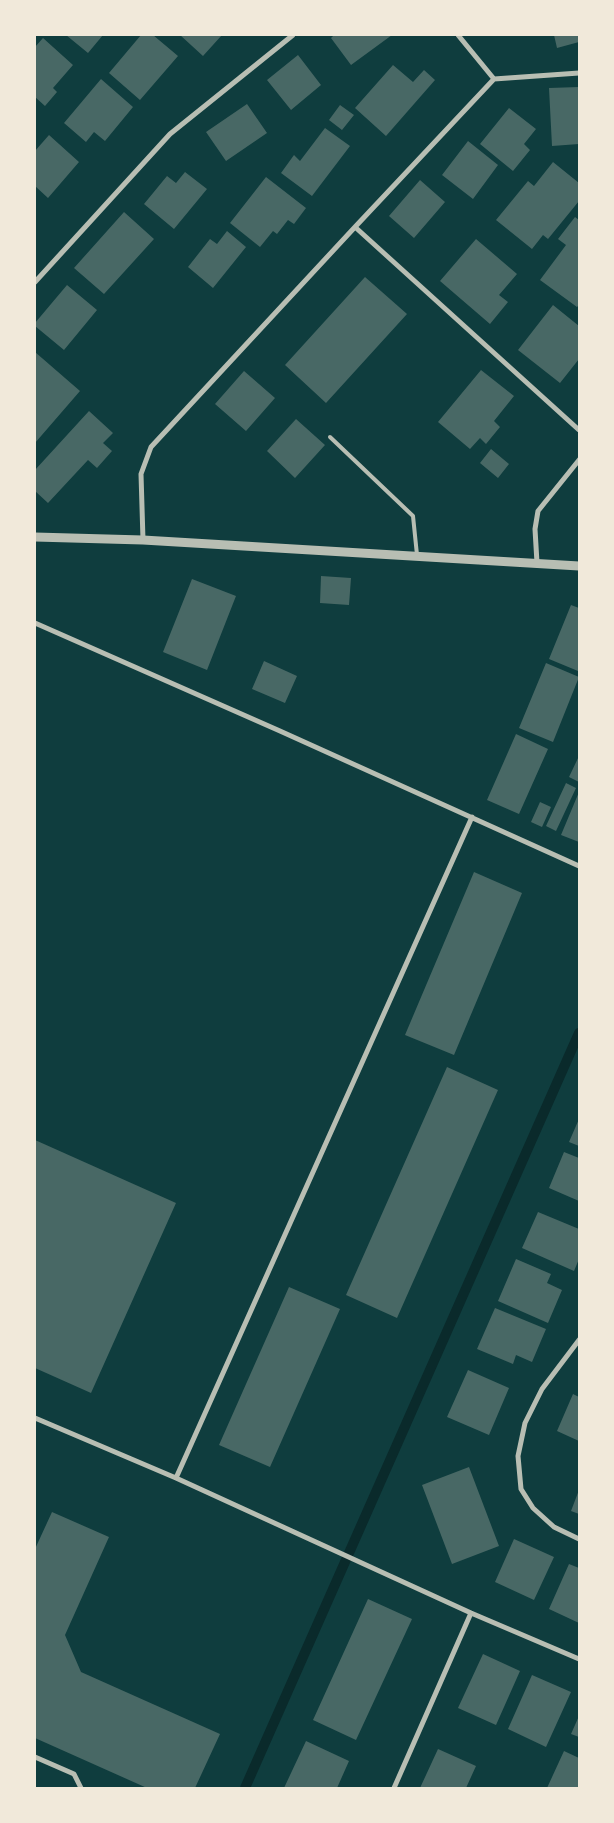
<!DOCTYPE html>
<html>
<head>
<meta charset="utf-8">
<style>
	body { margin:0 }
	#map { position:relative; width:614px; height:1823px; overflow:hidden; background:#0f3d3e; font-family:"Alegreya Sans",sans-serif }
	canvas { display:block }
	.frame { position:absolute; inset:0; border:36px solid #f1e9da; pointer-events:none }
</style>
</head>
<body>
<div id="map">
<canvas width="614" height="1823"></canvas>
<div class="frame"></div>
</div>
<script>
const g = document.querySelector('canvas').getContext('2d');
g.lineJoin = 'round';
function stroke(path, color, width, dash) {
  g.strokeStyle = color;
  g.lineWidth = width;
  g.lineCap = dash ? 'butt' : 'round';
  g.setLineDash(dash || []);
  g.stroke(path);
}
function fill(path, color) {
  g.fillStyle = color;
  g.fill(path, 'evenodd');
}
const stream = new Path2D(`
	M 245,1788 L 579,1033`);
const building = new Path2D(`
	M 66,35 L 103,35 L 88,53 Z
	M 141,35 L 153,35 L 178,56 L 140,100 L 109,73 Z
	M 180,35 L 222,35 L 203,56 Z
	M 334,35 L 392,35 L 351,65 L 331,38 Z
	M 554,35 L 579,35 L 579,42 L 557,48 Z
	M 43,38 L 73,65 L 53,88 L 57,92 L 45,106 L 35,97 L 35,47 Z
	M 298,55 L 321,85 L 291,110 L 267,80 Z
	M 393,65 L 413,82 L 424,70 L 435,80 L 386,136 L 355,108 Z
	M 101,79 L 133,107 L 105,141 L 94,132 L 86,142 L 64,123 Z
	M 579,87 L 579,144 L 552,146 L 549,88 Z
	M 247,104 L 267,133 L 226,161 L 206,132 Z
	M 340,105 L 354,115 L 342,130 L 329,120 Z
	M 509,108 L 536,129 L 524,144 L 530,150 L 513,171 L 480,144 Z
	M 325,128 L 350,146 L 312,196 L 281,173 L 294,155 L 300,161 Z
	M 49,135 L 79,162 L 48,198 L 35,186 L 35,151 Z
	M 468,141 L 498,165 L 473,199 L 442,175 Z
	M 553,162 L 579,183 L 579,201 L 548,239 L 543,235 L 532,249 L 496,220 L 528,181 L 534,186 Z
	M 185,172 L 207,189 L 174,229 L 144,204 L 167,176 L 176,183 Z
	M 266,177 L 306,208 L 294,224 L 288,220 L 277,234 L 273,231 L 260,247 L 230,223 Z
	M 420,180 L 445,202 L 414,238 L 389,216 Z
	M 124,212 L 154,239 L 104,294 L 74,268 Z
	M 575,217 L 579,220 L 579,305 L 577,307 L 540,280 L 566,245 L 558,239 Z
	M 227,231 L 246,247 L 213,288 L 188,267 L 210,239 L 217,244 Z
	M 476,239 L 517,274 L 499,295 L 508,302 L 490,324 L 440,281 Z
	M 365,277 L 407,314 L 326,403 L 285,365 Z
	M 67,285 L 97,310 L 64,350 L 35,326 L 35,323 Z
	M 553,305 L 579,326 L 579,359 L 560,383 L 518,350 Z
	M 35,352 L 80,391 L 35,443 Z
	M 481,370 L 514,396 L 494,421 L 500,427 L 486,444 L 480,438 L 470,449 L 438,422 Z
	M 244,371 L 275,398 L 246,431 L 215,404 Z
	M 89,411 L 113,433 L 103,443 L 112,451 L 97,468 L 88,460 L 48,503 L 35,491 L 35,470 Z
	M 296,419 L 325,445 L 295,478 L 267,451 Z
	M 491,449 L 509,464 L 498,478 L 480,463 Z
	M 321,576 L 351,578 L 349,605 L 320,603 Z
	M 192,579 L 236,596 L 207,670 L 163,652 Z
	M 571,605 L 579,608 L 578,671 L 549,659 Z
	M 264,661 L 297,676 L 285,703 L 252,689 Z
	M 546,663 L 579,677 L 553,742 L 519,728 Z
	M 516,734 L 548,749 L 519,814 L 487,800 Z
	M 579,756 L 579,782 L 569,777 Z
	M 566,783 L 576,788 L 556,831 L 546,826 Z
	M 579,792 L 579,842 L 561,835 Z
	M 540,802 L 551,807 L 542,827 L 531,822 Z
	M 474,872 L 522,893 L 454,1055 L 405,1035 Z
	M 447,1067 L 498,1090 L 397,1318 L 346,1295 Z
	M 579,1119 L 579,1146 L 569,1142 Z
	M 35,1140 L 176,1203 L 91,1393 L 35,1368 Z
	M 564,1152 L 579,1158 L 579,1201 L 549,1188 Z
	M 538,1212 L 579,1229 L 579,1259 L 574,1271 L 522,1248 Z
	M 516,1259 L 551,1274 L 547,1283 L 562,1290 L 548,1323 L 498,1301 Z
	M 289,1287 L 340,1309 L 270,1467 L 219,1445 Z
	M 495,1308 L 546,1329 L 532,1362 L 516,1355 L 513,1364 L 477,1349 Z
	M 468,1370 L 509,1388 L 489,1435 L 447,1417 Z
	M 573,1394 L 579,1397 L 579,1441 L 557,1431 Z
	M 469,1467 L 499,1546 L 452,1564 L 422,1485 Z
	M 579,1490 L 579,1514 L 571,1511 Z
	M 52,1512 L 109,1537 L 65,1635 L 81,1672 L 220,1734 L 195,1788 L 147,1788 L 35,1738 L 35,1549 Z
	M 514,1539 L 554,1557 L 534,1600 L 495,1582 Z
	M 569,1564 L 579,1568 L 579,1623 L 549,1609 Z
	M 368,1599 L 412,1619 L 356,1740 L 313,1720 Z
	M 483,1654 L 520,1671 L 496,1725 L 458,1708 Z
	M 532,1675 L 571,1692 L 546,1747 L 508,1729 Z
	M 579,1716 L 579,1737 L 571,1734 Z
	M 306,1741 L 349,1761 L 337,1788 L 284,1788 Z
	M 438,1749 L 476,1766 L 466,1788 L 420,1788 Z
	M 564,1751 L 579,1758 L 579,1788 L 547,1788 Z`);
const service = new Path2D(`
	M 330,437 L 413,516 L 417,555`);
const minor = new Path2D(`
	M 458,35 L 494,79
	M 355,227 L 579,430
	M 35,282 L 170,134 L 293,35
	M 143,540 L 141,474 L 151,447 L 355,227 L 494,79 L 579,73
	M 537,563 L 535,529 L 538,511 L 579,460
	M 35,623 L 280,731 L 579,866
	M 579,1340 L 542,1389 L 525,1423 L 518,1456 L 521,1489 L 533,1508 L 554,1527 L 579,1539
	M 35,1418 L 176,1478 L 471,1613 L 579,1659
	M 176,1478 L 472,817
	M 35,1757 L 74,1774 L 81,1788
	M 394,1788 L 471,1613`);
const tertiary = new Path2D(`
	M 35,537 L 143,540 L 579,566`);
stroke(stream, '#0a2a2b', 10);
fill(building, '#486865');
stroke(service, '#b8beb3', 4);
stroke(minor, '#b8beb3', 5);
stroke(tertiary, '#b8beb3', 9);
</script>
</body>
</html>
